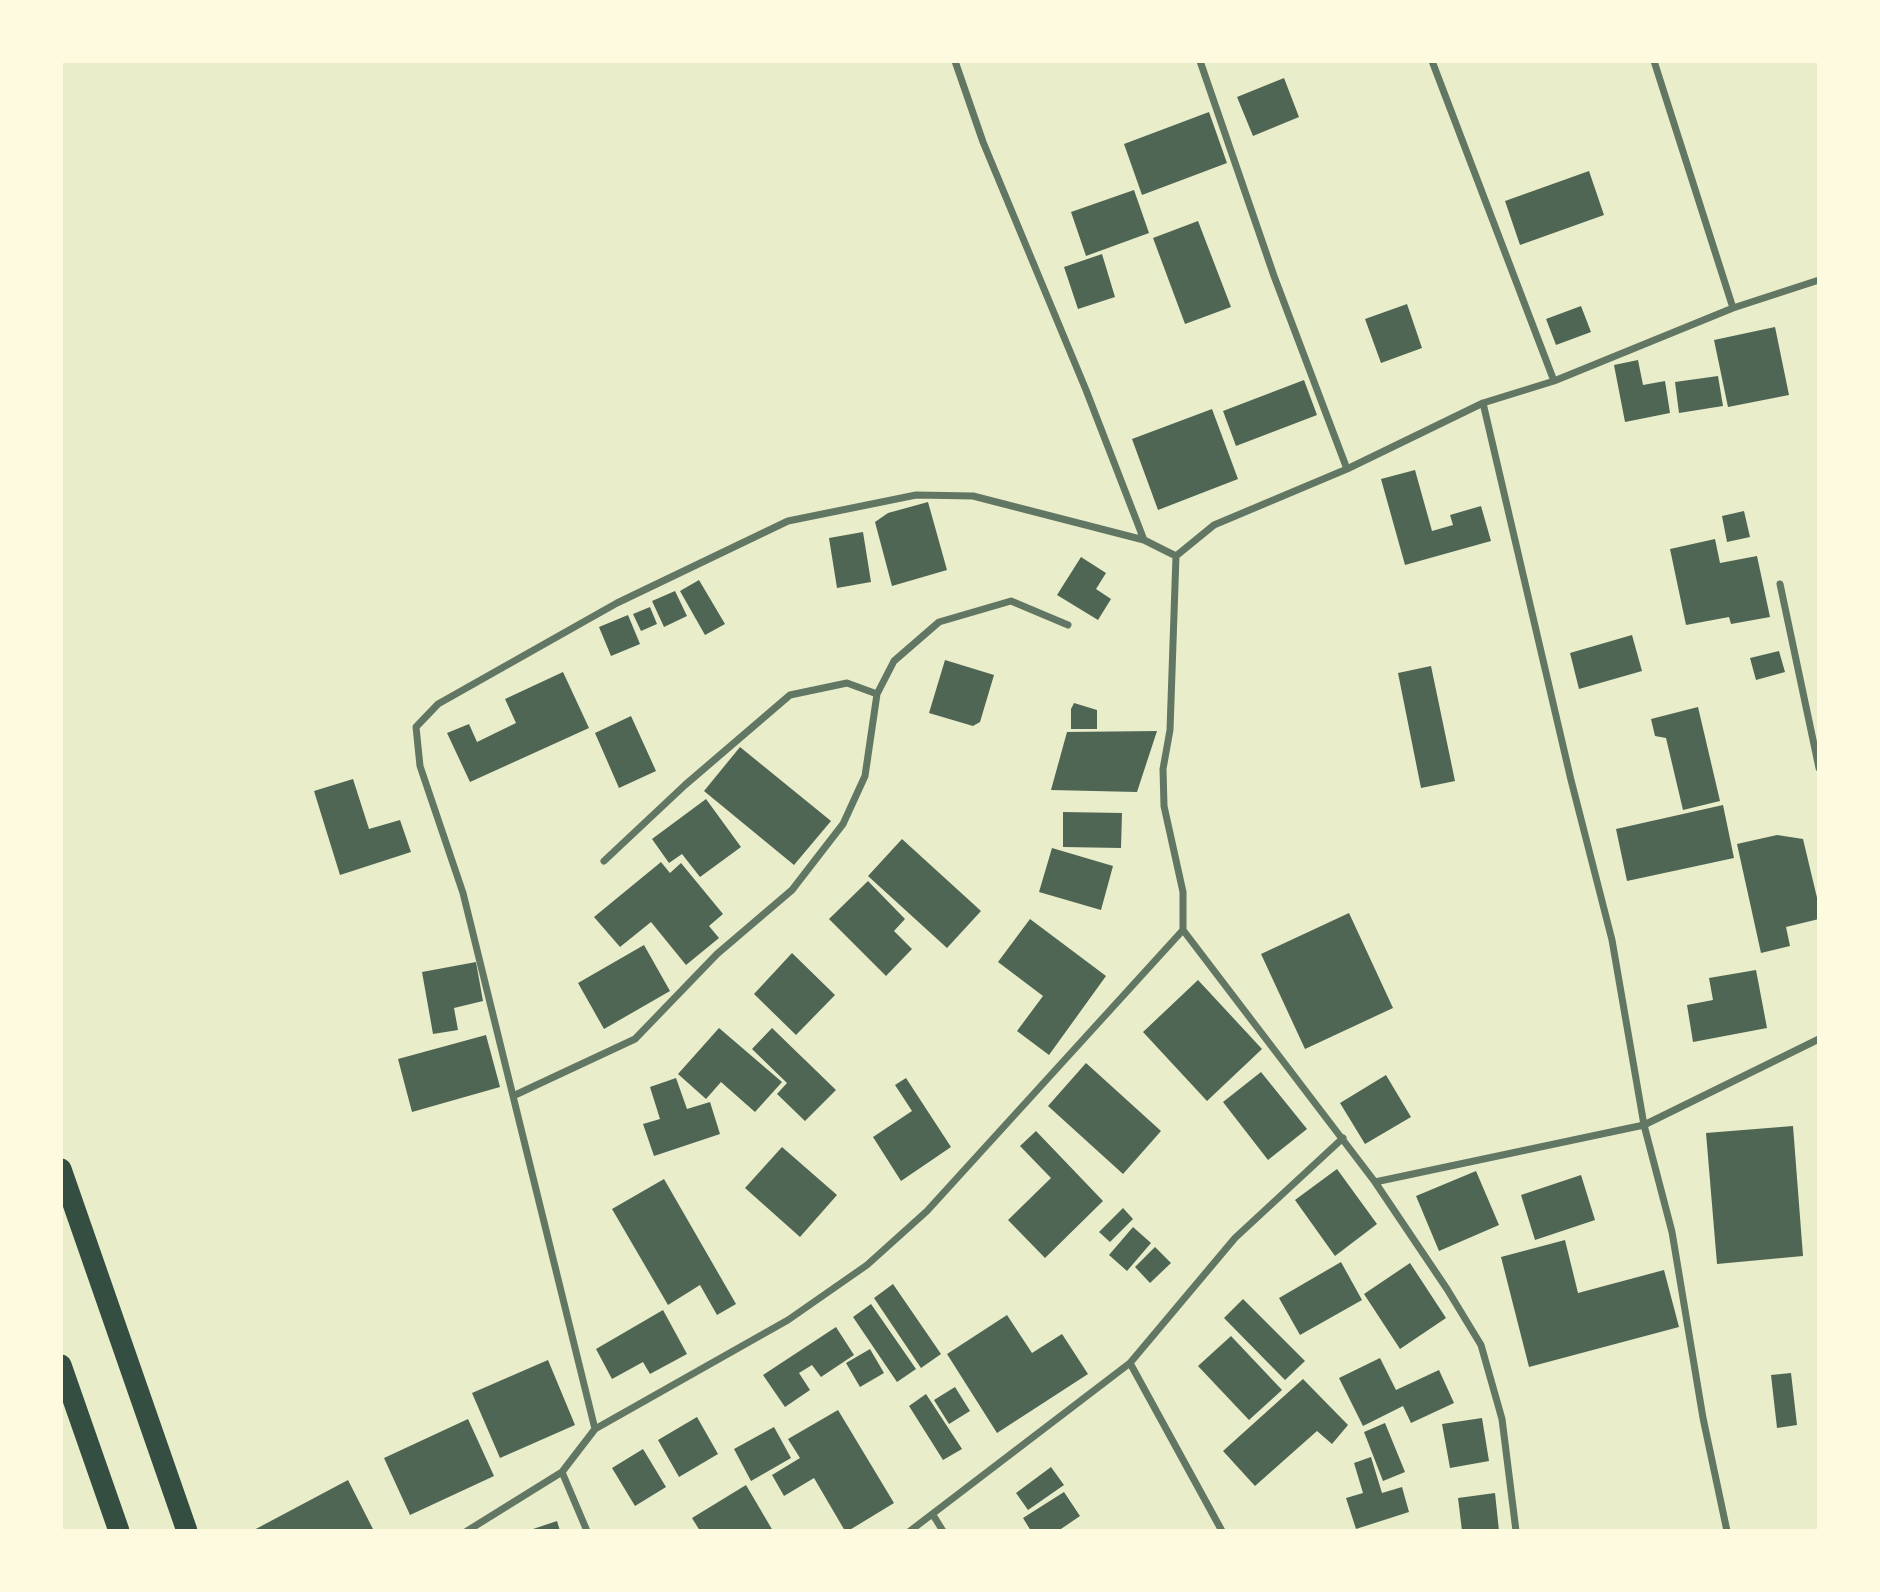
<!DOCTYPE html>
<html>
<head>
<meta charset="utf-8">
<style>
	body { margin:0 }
	#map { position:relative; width:1880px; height:1592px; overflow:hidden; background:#e9edc9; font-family:Inter,sans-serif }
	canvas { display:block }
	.frame { position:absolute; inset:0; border:63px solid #fefae0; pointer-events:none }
</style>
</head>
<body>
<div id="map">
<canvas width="1880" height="1592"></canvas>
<div class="frame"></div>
</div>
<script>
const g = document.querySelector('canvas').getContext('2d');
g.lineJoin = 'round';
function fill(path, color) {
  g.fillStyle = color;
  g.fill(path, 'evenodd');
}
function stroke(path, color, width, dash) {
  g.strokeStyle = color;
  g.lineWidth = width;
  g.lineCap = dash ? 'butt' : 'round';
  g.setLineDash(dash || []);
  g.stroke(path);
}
const building = new Path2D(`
	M 1284,78 L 1299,117 L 1253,136 L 1237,97 Z
	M 1209,112 L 1227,163 L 1142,195 L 1124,144 Z
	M 1589,171 L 1604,215 L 1520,245 L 1505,201 Z
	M 1134,190 L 1149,233 L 1086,256 L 1071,212 Z
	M 1198,221 L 1231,307 L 1185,324 L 1153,238 Z
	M 1102,254 L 1115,297 L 1078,309 L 1064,267 Z
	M 1407,304 L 1422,348 L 1381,363 L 1365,319 Z
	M 1581,306 L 1591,332 L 1556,345 L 1546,319 Z
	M 1775,327 L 1789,395 L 1728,407 L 1714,340 Z
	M 1638,360 L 1643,385 L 1665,381 L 1670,413 L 1625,422 L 1614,365 Z
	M 1718,376 L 1723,406 L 1679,413 L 1675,382 Z
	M 1304,380 L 1317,415 L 1236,446 L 1223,411 Z
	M 1212,409 L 1238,479 L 1158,510 L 1132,439 Z
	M 1415,470 L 1432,531 L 1453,525 L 1450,515 L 1481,506 L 1491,541 L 1405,565 L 1381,479 Z
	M 928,502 L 947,570 L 892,586 L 875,522 L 888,513 Z
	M 1744,511 L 1750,537 L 1727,542 L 1722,516 Z
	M 863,532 L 871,582 L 837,588 L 829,538 Z
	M 1715,539 L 1720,563 L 1757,556 L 1770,617 L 1731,624 L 1729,617 L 1686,625 L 1670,549 Z
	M 1081,557 L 1106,573 L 1096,589 L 1111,599 L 1098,620 L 1057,595 Z
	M 699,580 L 725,624 L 705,635 L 680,591 Z
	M 675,591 L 687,616 L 664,627 L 652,601 Z
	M 650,607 L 657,624 L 641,631 L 633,614 Z
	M 628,615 L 640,644 L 611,656 L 599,627 Z
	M 1632,635 L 1642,671 L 1579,689 L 1570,653 Z
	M 1779,651 L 1785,672 L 1756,680 L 1750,658 Z
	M 945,660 L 994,675 L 980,722 L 973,726 L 929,713 Z
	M 1431,666 L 1455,781 L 1421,788 L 1398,673 Z
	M 563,672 L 589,728 L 470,782 L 447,733 L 469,724 L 477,742 L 516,723 L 505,699 Z
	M 1074,703 L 1097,710 L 1097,729 L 1071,729 L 1071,709 Z
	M 1698,707 L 1720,801 L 1683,810 L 1666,738 L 1655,736 L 1651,719 Z
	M 631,716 L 656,771 L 619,788 L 595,733 Z
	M 1157,731 L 1137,792 L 1051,790 L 1067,732 Z
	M 740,747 L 831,821 L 794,865 L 704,791 Z
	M 353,779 L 369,829 L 400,820 L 411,852 L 340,875 L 314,791 Z
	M 706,799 L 741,847 L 700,877 L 682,854 L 669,863 L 652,839 Z
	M 1723,805 L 1734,858 L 1627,881 L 1616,829 Z
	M 1063,812 L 1122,813 L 1121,848 L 1063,847 Z
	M 1777,835 L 1803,839 L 1819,906 L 1819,919 L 1786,927 L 1790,946 L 1761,953 L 1737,844 Z
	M 902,839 L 981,911 L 947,948 L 868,876 Z
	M 1052,848 L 1113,866 L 1101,910 L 1039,892 Z
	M 661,862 L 670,873 L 681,863 L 723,914 L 709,926 L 719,938 L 686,965 L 651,922 L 620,947 L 594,917 Z
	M 868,881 L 905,919 L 894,931 L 912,949 L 886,976 L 829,919 Z
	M 1349,913 L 1393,1008 L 1305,1049 L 1261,954 Z
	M 1030,919 L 1106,976 L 1049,1055 L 1017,1031 L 1043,996 L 998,962 Z
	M 644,945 L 670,991 L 604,1029 L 578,983 Z
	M 792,953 L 835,995 L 796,1035 L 754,994 Z
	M 476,962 L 483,1001 L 454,1008 L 458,1030 L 433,1034 L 422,972 Z
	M 1756,970 L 1767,1028 L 1693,1042 L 1687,1005 L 1713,1000 L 1709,978 Z
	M 1198,980 L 1262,1049 L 1207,1101 L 1143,1032 Z
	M 719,1028 L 782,1082 L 755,1112 L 721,1082 L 706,1099 L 678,1074 Z
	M 772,1028 L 836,1090 L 805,1121 L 777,1094 L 787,1083 L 752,1049 Z
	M 486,1035 L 500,1087 L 412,1112 L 398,1059 Z
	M 1086,1063 L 1161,1131 L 1123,1174 L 1048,1106 Z
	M 1261,1072 L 1307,1129 L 1268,1160 L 1223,1102 Z
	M 1386,1075 L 1411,1117 L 1365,1144 L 1340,1103 Z
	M 676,1078 L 687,1109 L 710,1102 L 720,1134 L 654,1156 L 643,1124 L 660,1119 L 650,1087 Z
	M 906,1078 L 951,1147 L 901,1181 L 873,1137 L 912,1111 L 895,1085 Z
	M 1793,1126 L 1803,1256 L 1717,1264 L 1706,1133 Z
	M 1036,1131 L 1103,1201 L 1045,1258 L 1008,1220 L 1051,1178 L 1020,1146 Z
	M 782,1147 L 837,1195 L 800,1237 L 745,1188 Z
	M 1337,1169 L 1377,1224 L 1335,1256 L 1295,1200 Z
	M 1476,1171 L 1499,1225 L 1439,1251 L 1416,1196 Z
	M 1581,1175 L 1595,1220 L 1535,1240 L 1521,1195 Z
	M 664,1179 L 736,1304 L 717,1315 L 700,1285 L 668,1305 L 612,1209 Z
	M 1123,1208 L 1133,1219 L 1110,1242 L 1099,1232 Z
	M 1133,1227 L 1151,1243 L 1127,1271 L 1109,1255 Z
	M 1565,1240 L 1578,1293 L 1664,1270 L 1679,1327 L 1529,1367 L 1501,1257 Z
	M 1155,1247 L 1171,1263 L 1150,1283 L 1135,1267 Z
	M 1341,1262 L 1362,1300 L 1300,1335 L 1279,1298 Z
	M 1410,1263 L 1446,1318 L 1400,1349 L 1364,1294 Z
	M 893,1284 L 941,1354 L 921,1368 L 874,1298 Z
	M 1243,1299 L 1305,1361 L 1285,1380 L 1224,1318 Z
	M 871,1304 L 916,1369 L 897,1382 L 853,1317 Z
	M 663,1310 L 687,1354 L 650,1374 L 643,1362 L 612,1379 L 596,1349 Z
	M 1007,1315 L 1032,1353 L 1062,1334 L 1088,1374 L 997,1433 L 947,1354 Z
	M 836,1327 L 854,1355 L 821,1377 L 812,1365 L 799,1373 L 810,1390 L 785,1407 L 763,1375 Z
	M 1231,1336 L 1282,1390 L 1249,1420 L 1198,1366 Z
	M 870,1349 L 884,1373 L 860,1387 L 846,1363 Z
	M 1380,1358 L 1396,1390 L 1439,1370 L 1454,1403 L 1411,1423 L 1403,1406 L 1363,1426 L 1339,1378 Z
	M 548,1360 L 575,1425 L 500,1458 L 472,1393 Z
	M 1791,1373 L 1797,1425 L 1777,1428 L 1771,1375 Z
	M 1303,1379 L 1348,1425 L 1332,1444 L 1317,1431 L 1255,1486 L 1223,1451 Z
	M 955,1387 L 970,1411 L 949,1424 L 934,1400 Z
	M 926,1394 L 962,1449 L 943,1460 L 909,1406 Z
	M 838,1410 L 894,1503 L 848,1531 L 845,1531 L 814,1478 L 784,1496 L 772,1475 L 800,1458 L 788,1439 Z
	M 697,1417 L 718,1454 L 679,1477 L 658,1440 Z
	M 1482,1418 L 1489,1461 L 1450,1468 L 1442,1424 Z
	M 468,1419 L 494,1476 L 410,1515 L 384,1458 Z
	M 1385,1423 L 1405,1472 L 1383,1481 L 1364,1432 Z
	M 774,1427 L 791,1458 L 751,1481 L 734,1449 Z
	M 643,1449 L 666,1487 L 635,1506 L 612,1468 Z
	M 1371,1457 L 1382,1493 L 1402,1487 L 1409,1512 L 1356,1529 L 1346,1498 L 1363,1493 L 1354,1463 Z
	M 1051,1467 L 1064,1485 L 1028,1510 L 1016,1493 Z
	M 348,1480 L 374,1531 L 252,1531 Z
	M 746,1485 L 773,1531 L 700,1531 L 692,1518 Z
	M 1064,1492 L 1080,1516 L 1058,1531 L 1031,1531 L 1023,1518 Z
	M 1495,1493 L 1499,1531 L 1462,1531 L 1458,1498 Z
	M 557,1521 L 560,1531 L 530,1531 L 530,1530 Z`);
const minor = new Path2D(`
	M 955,61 L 983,142 L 1086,390 L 1144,540
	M 1200,61 L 1274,276 L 1347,469
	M 1432,61 L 1554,381
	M 1654,61 L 1733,308
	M 1483,403 L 1571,780 L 1612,940 L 1644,1125 L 1672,1232 L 1703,1418 L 1727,1531
	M 1176,556 L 1170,730 L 1163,769 L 1164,806 L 1183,892 L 1183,930 L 1375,1182 L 1447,1289 L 1481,1345 L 1502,1419 L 1516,1531
	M 1176,556 L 1214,525 L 1347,469 L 1483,403 L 1554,381 L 1733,308 L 1819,280
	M 1780,584 L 1819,768
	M 604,861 L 685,785 L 790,695 L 847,683 L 877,694
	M 513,1096 L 635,1039 L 717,954 L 792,890 L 843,824 L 865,776 L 877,694 L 894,661 L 939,622 L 1011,601 L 1068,625
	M 1375,1182 L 1644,1125 L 1819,1039
	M 1130,1363 L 1222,1531
	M 595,1429 L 463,893 L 420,766 L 416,727 L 438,704 L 617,603 L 788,521 L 916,495 L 973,496 L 1144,540 L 1176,556
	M 562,1472 L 587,1531
	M 933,1515 L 943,1531
	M 467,1531 L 562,1472 L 595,1429 L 788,1320 L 867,1265 L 927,1211 L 1183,930
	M 910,1531 L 1130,1363 L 1235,1238 L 1343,1138`);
const motorway = new Path2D(`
	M 61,1169 L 187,1531
	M 61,1365 L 119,1531`);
fill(building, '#4f6655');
stroke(minor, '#617663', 7);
stroke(motorway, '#344e41', 21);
</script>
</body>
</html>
